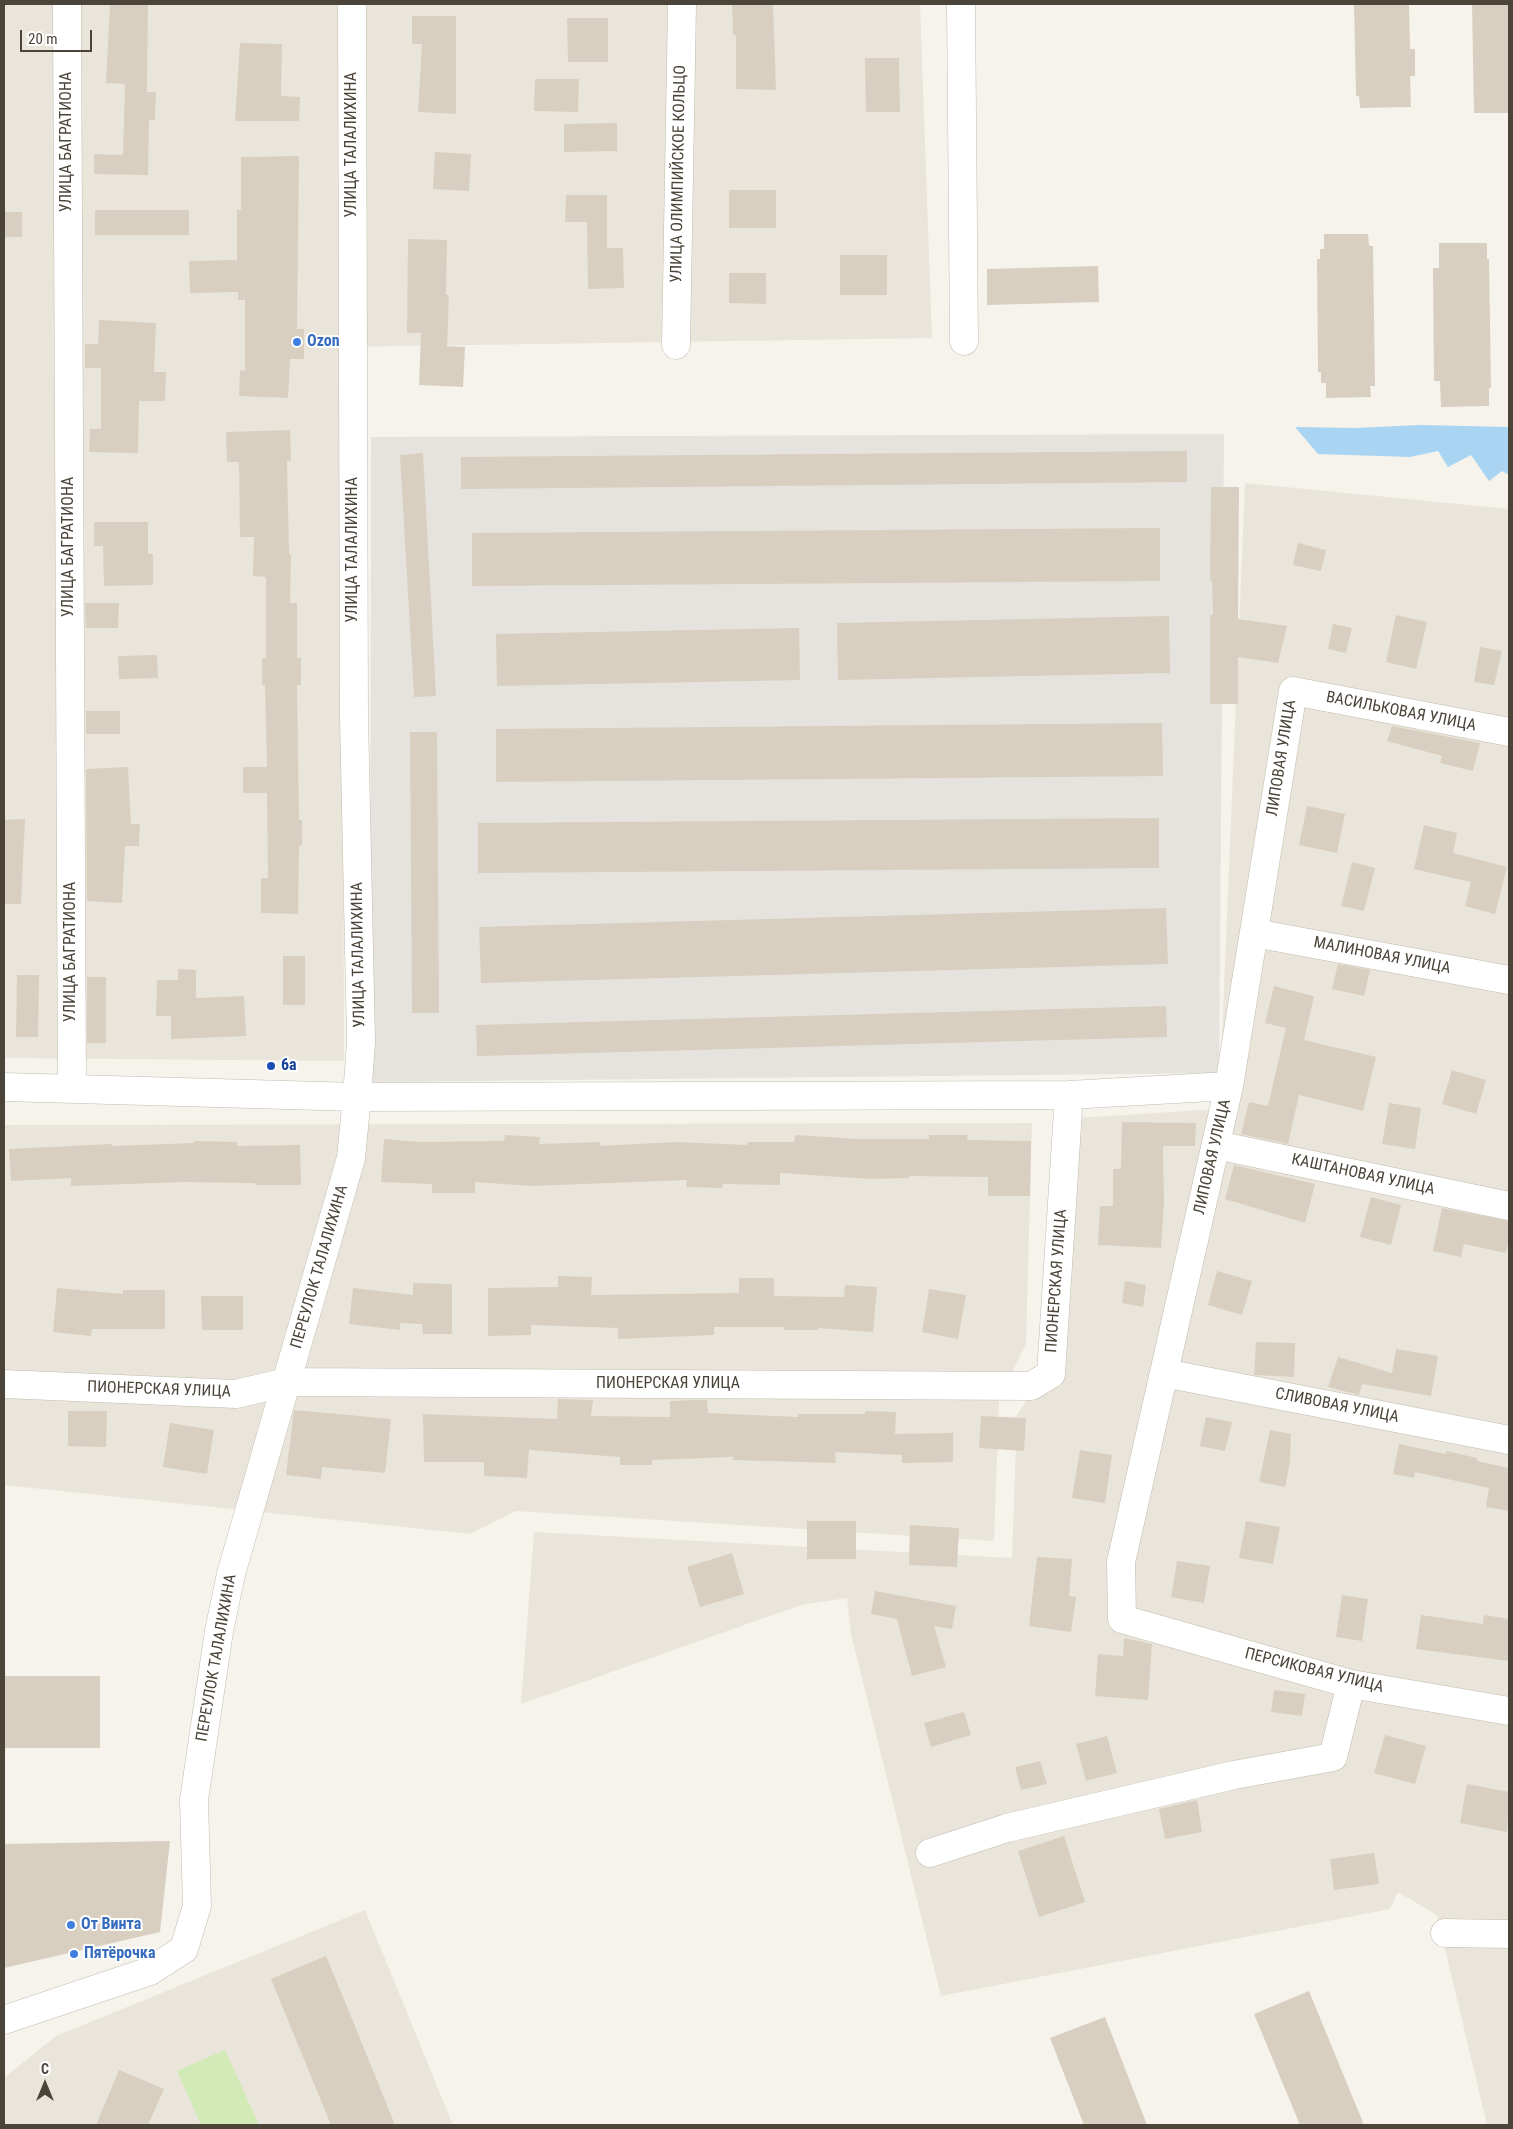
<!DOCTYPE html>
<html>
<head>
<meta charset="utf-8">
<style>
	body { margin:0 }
	#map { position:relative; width:1513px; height:2129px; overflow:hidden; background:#f6f3ec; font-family:"Roboto Condensed",sans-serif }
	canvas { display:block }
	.frame { position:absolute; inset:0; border:5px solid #4b4439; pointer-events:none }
	.north { position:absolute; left:20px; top:2059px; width:50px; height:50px; -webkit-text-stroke:4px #fff; paint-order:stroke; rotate:0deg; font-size:14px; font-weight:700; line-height:20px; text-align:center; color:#4b4439 }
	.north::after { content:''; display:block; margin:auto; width:18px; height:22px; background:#4b4439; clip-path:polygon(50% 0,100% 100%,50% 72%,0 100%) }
	.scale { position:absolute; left:20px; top:30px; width:72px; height:22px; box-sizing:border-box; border:2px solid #4b4439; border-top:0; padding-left:6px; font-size:15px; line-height:18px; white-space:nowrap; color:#4b4439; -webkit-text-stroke:4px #fff; paint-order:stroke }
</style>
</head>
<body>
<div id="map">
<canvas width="1513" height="2129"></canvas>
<div class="frame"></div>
<div class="north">С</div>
<div class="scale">20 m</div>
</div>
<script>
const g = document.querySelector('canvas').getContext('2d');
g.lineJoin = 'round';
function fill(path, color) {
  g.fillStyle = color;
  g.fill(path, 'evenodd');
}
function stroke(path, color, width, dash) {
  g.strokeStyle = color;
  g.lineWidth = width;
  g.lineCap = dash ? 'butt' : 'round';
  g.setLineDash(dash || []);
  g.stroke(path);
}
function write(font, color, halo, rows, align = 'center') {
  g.font = font + ' "Roboto Condensed",sans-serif';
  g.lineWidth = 4;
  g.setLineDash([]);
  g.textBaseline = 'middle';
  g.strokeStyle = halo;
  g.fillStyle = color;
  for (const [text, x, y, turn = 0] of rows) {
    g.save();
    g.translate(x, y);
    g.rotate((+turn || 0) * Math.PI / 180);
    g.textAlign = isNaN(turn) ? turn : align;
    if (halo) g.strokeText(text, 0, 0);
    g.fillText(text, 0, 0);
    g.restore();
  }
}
const residential = new Path2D(`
	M 4,4 L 920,4 L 932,338 L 342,347 L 344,1061 L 4,1058 Z
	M 1245,483 L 1509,509 L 1509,2125 L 1487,2125 L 1437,1915 L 1398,1892 L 1390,1909 L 941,1996 L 851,1634 L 847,1598 L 801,1605 L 521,1704 L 534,1532 L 1012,1558 L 1017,1415 L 1043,1376 L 1060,1119 L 1219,1109 Z
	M 1032,1123 L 1026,1344 L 999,1399 L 994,1541 L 516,1511 L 470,1534 L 4,1485 L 4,1125 Z
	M 365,1910 L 453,2125 L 4,2125 L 4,2078 L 56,2036 Z`);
const industrial = new Path2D(`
	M 1224,434 L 1219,1073 L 370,1082 L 371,437 Z`);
const green = new Path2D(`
	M 225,2050 L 259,2125 L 201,2125 L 177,2071 Z`);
const water = new Path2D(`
	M 1420,425 L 1509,427 L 1509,475 L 1502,471 L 1489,481 L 1471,455 L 1448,467 L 1438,451 L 1410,457 L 1318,454 L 1295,427 L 1355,428 Z`);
const building = new Path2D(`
	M 110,4 L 148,4 L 147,92 L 156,92 L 155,120 L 149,120 L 148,175 L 94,174 L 94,154 L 123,155 L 125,84 L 106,83 Z
	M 732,4 L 773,4 L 776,90 L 736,89 L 736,35 L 733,35 Z
	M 1354,4 L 1409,4 L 1410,49 L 1415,49 L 1415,76 L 1410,76 L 1411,107 L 1360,108 L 1359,96 L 1356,96 Z
	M 1472,4 L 1509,4 L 1509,113 L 1474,113 Z
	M 412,16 L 456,16 L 456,114 L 418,112 L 422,44 L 412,44 Z
	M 567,18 L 608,18 L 608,62 L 568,62 Z
	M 240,43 L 282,44 L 281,96 L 300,97 L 299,121 L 235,121 Z
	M 865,58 L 899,58 L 900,112 L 866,112 Z
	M 535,79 L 579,79 L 578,112 L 534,111 Z
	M 617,123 L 617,151 L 564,152 L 564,124 Z
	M 435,152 L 471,154 L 469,191 L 433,189 Z
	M 299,156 L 297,329 L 304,329 L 304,359 L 290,359 L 288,398 L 239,396 L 240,370 L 245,371 L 245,300 L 238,300 L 238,292 L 190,293 L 189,261 L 237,260 L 237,210 L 241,210 L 241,157 Z
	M 729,190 L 776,190 L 776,228 L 729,228 Z
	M 566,195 L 607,195 L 607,248 L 623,248 L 624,288 L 588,289 L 587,222 L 565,222 Z
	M 95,210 L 189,210 L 189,235 L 95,235 Z
	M 4,212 L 22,212 L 22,237 L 4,237 Z
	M 1324,234 L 1368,234 L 1369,246 L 1373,246 L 1375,386 L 1370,386 L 1371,397 L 1326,398 L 1326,383 L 1321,383 L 1321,372 L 1318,372 L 1317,259 L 1320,259 L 1320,249 L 1324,249 Z
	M 408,239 L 447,240 L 446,295 L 449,295 L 447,346 L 465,347 L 463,387 L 419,385 L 421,333 L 407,333 Z
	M 1439,243 L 1487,243 L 1487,259 L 1489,259 L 1491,388 L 1489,388 L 1489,406 L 1441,407 L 1440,381 L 1434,381 L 1433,268 L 1439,268 Z
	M 840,255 L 887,255 L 887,295 L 840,295 Z
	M 1098,266 L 1099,302 L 987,305 L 987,269 Z
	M 729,273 L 766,273 L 766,304 L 729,303 Z
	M 99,320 L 156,323 L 154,372 L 166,372 L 165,401 L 139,401 L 138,453 L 89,452 L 90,429 L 101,429 L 101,368 L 85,368 L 85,344 L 98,344 Z
	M 290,430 L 291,461 L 287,461 L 289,554 L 291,554 L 290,603 L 297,603 L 297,658 L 301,658 L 301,685 L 297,685 L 299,820 L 302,820 L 302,845 L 299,845 L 298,914 L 261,913 L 261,878 L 268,878 L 267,793 L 243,793 L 243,767 L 267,767 L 265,685 L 262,685 L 262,658 L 266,658 L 266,577 L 253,576 L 254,537 L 240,537 L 239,462 L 227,462 L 226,432 Z
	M 1187,451 L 1187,482 L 461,489 L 461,457 Z
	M 423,453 L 436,696 L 414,697 L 400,455 Z
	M 1211,487 L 1239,487 L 1238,619 L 1287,626 L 1278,663 L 1238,657 L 1238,704 L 1210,704 L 1210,615 L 1213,615 L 1212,581 L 1210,581 Z
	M 94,522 L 148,522 L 148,554 L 153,554 L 153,585 L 104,586 L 103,546 L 94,546 Z
	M 1160,528 L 1160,581 L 472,586 L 472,533 Z
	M 1298,543 L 1326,550 L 1321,571 L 1293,565 Z
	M 85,603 L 119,603 L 118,628 L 86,628 Z
	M 1396,615 L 1427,622 L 1416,669 L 1386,662 Z
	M 1169,616 L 1170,673 L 838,680 L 837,623 Z
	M 1333,624 L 1352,628 L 1346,653 L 1328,649 Z
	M 799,628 L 800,680 L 497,686 L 496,634 Z
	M 1480,647 L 1502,651 L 1494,685 L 1474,682 Z
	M 157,655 L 158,678 L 119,679 L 118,656 Z
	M 86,711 L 120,711 L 120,734 L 86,734 Z
	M 1162,723 L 1163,776 L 496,782 L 496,729 Z
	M 1392,726 L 1480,743 L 1473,771 L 1440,763 L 1442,756 L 1387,741 Z
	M 410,732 L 437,732 L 439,1013 L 412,1013 Z
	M 128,767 L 131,824 L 140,824 L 139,846 L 125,846 L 122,903 L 87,901 L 86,769 Z
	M 1307,806 L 1345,814 L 1337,853 L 1299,845 Z
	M 1159,818 L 1159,868 L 478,873 L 478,823 Z
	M 25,819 L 21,904 L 4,904 L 4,820 Z
	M 1424,825 L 1457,833 L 1453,853 L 1507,867 L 1495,914 L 1465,906 L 1471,882 L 1414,869 Z
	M 1352,862 L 1375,868 L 1364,911 L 1341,906 Z
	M 1166,908 L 1168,964 L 481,983 L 479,927 Z
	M 283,956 L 305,956 L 305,1005 L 283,1005 Z
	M 1338,964 L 1370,970 L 1364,996 L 1332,989 Z
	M 178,969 L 196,970 L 196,998 L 244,996 L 246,1036 L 171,1039 L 171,1016 L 156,1016 L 157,980 L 178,980 Z
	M 17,975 L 39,975 L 38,1037 L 16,1037 Z
	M 87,977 L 106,977 L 106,1043 L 87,1043 Z
	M 1274,986 L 1314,996 L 1304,1040 L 1376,1057 L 1363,1111 L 1299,1095 L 1288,1144 L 1241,1134 L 1249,1102 L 1268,1106 L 1286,1028 L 1265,1023 Z
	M 1166,1006 L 1167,1037 L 477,1056 L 476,1025 Z
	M 1452,1070 L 1486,1080 L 1476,1114 L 1442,1104 Z
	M 1389,1103 L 1421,1108 L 1415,1149 L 1382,1144 Z
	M 1122,1122 L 1196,1123 L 1195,1146 L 1163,1146 L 1164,1203 L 1161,1248 L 1098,1245 L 1100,1206 L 1113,1206 L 1113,1169 L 1121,1169 Z
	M 505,1135 L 540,1137 L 539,1144 L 600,1142 L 600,1146 L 676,1142 L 747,1145 L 748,1142 L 794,1142 L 795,1135 L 859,1139 L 929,1139 L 929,1135 L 968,1135 L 967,1140 L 1031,1141 L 1030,1196 L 988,1196 L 988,1177 L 909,1176 L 909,1178 L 870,1179 L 780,1173 L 780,1185 L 723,1184 L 722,1188 L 686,1187 L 687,1180 L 531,1186 L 475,1182 L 475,1193 L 432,1193 L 432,1184 L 381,1182 L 384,1139 L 419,1142 L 504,1141 Z
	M 194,1141 L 237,1142 L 237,1146 L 300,1145 L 301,1185 L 255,1185 L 255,1183 L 183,1182 L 71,1186 L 71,1178 L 11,1181 L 9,1149 L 112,1144 L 112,1146 L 194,1143 Z
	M 1234,1165 L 1315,1184 L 1305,1223 L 1225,1199 Z
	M 1371,1197 L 1401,1205 L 1391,1245 L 1360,1237 Z
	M 1442,1208 L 1509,1221 L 1509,1238 L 1506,1253 L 1464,1244 L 1461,1257 L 1433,1251 Z
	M 1217,1271 L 1252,1281 L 1242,1315 L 1208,1305 Z
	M 558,1276 L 592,1277 L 591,1295 L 739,1293 L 739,1278 L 774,1278 L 774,1296 L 844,1297 L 845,1285 L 877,1287 L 873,1332 L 818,1328 L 818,1330 L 784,1330 L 784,1327 L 714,1327 L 714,1335 L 618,1339 L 618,1328 L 531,1325 L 531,1335 L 488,1336 L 488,1288 L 558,1287 Z
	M 1125,1281 L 1146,1285 L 1143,1307 L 1122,1303 Z
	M 413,1283 L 452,1284 L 452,1334 L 423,1334 L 422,1324 L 400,1323 L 400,1330 L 349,1324 L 353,1288 L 413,1295 Z
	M 57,1288 L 123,1294 L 123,1290 L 165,1290 L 165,1329 L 92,1329 L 91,1336 L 53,1332 Z
	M 929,1289 L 966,1295 L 958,1339 L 922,1332 Z
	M 201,1296 L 243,1296 L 243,1330 L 202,1330 Z
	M 1256,1342 L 1295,1343 L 1294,1377 L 1254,1375 Z
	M 1396,1349 L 1438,1356 L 1431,1396 L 1362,1384 L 1359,1395 L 1328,1387 L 1338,1357 L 1392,1373 Z
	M 558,1399 L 593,1400 L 591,1416 L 670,1417 L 670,1401 L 694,1400 L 707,1400 L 708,1413 L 798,1417 L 798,1414 L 865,1414 L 865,1411 L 896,1412 L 895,1434 L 953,1433 L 953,1462 L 902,1463 L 902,1455 L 835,1452 L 836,1463 L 733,1460 L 733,1457 L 652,1460 L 652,1465 L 620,1465 L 620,1457 L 529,1450 L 527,1478 L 484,1476 L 484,1462 L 424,1462 L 423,1414 L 557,1419 Z
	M 294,1410 L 391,1419 L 385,1473 L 322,1467 L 321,1479 L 286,1475 Z
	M 68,1411 L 107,1411 L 106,1447 L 68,1446 Z
	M 981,1416 L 1026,1418 L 1024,1451 L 979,1448 Z
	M 1206,1417 L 1232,1422 L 1225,1451 L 1200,1446 Z
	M 170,1423 L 214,1430 L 207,1474 L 163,1467 Z
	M 1270,1430 L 1291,1434 L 1290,1462 L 1285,1487 L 1259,1482 Z
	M 1399,1444 L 1446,1454 L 1446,1451 L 1477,1458 L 1477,1461 L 1509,1468 L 1509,1511 L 1486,1507 L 1489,1488 L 1415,1472 L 1414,1478 L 1393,1474 Z
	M 1080,1450 L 1112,1455 L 1105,1503 L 1072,1498 Z
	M 807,1521 L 856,1521 L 856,1559 L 807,1559 Z
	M 1246,1521 L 1280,1527 L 1273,1564 L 1239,1558 Z
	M 910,1525 L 959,1528 L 957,1567 L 909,1565 Z
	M 732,1553 L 744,1594 L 700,1607 L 687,1567 Z
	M 1037,1557 L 1072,1559 L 1069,1596 L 1076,1597 L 1071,1632 L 1029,1626 Z
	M 1177,1561 L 1210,1566 L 1204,1603 L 1171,1597 Z
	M 875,1591 L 956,1606 L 952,1629 L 934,1626 L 946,1667 L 912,1676 L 897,1619 L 871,1614 Z
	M 1342,1595 L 1368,1599 L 1362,1641 L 1336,1637 Z
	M 1421,1615 L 1483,1624 L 1484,1615 L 1509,1619 L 1509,1661 L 1416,1649 Z
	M 1124,1638 L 1152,1644 L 1148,1700 L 1095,1696 L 1098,1654 L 1123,1656 Z
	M 4,1676 L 100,1676 L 100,1748 L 4,1748 Z
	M 1274,1690 L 1305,1694 L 1302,1716 L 1271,1712 Z
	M 964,1712 L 971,1735 L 931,1747 L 924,1723 Z
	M 1385,1735 L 1426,1746 L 1415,1784 L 1374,1773 Z
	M 1107,1736 L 1117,1773 L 1086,1781 L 1076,1744 Z
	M 1040,1761 L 1047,1784 L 1021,1790 L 1015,1767 Z
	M 1467,1784 L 1509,1792 L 1507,1832 L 1460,1823 Z
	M 1197,1800 L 1202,1832 L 1165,1839 L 1159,1809 Z
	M 1064,1836 L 1085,1902 L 1039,1917 L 1018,1851 Z
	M 170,1841 L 160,1932 L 4,1968 L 4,1844 Z
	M 1374,1853 L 1379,1884 L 1334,1890 L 1330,1859 Z
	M 326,1956 L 357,2031 L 395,2125 L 331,2125 L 271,1979 Z
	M 1309,1991 L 1364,2125 L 1300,2125 L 1254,2014 Z
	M 1105,2017 L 1147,2125 L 1084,2125 L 1050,2038 Z
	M 119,2070 L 164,2089 L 148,2125 L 96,2125 Z`);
const minor = new Path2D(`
	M 67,4 L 72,1089
	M 961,4 L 964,341
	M 676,345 L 682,4
	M 1509,732 L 1293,691 L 1229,1086 L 1121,1562 L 1122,1619 L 1351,1684 L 1509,1711
	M 1254,933 L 1509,980
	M 4,1087 L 357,1097 L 1069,1095 L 1229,1086
	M 1216,1145 L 1509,1206
	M 1164,1373 L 1509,1440
	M 4,1384 L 236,1394 L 287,1382 L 1031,1386 L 1051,1374 L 1069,1095
	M 930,1853 L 1007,1828 L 1234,1775 L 1333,1757 L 1351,1684
	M 1445,1933 L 1509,1934
	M 4,2020 L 150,1971 L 184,1949 L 197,1906 L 194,1800 L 219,1631 L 231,1574 L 351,1158 L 357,1097 L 361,1042 L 354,717 L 352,4`);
const markers = [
	[297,342,5,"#3f7fe0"],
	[271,1066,5,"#1a4fb4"],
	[71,1925,5,"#3f7fe0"],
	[74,1954,5,"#3f7fe0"]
];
const streetNames = [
	["УЛИЦА БАГРАТИОНА",67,142,-90],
	["УЛИЦА ТАЛАЛИХИНА",352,145,-90],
	["УЛИЦА ОЛИМПИЙСКОЕ КОЛЬЦО",679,174,-89],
	["УЛИЦА БАГРАТИОНА",69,547,-90],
	["УЛИЦА ТАЛАЛИХИНА",353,550,-90],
	["ВАСИЛЬКОВАЯ УЛИЦА",1401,712,11],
	["ЛИПОВАЯ УЛИЦА",1282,758,-81],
	["УЛИЦА БАГРАТИОНА",71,952,-90],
	["УЛИЦА ТАЛАЛИХИНА",359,955,-91],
	["МАЛИНОВАЯ УЛИЦА",1382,956,11],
	["ЛИПОВАЯ УЛИЦА",1213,1157,-77],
	["КАШТАНОВАЯ УЛИЦА",1363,1175,12],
	["ПЕРЕУЛОК ТАЛАЛИХИНА",320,1267,-74],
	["ПИОНЕРСКАЯ УЛИЦА",1057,1281,-86],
	["ПИОНЕРСКАЯ УЛИЦА",668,1384],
	["ПИОНЕРСКАЯ УЛИЦА",159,1390,2],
	["СЛИВОВАЯ УЛИЦА",1337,1406,11],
	["ПЕРЕУЛОК ТАЛАЛИХИНА",217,1658,-80],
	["ПЕРСИКОВАЯ УЛИЦА",1314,1671,14]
];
const shopNames = [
	["Ozon",307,342],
	["От Винта",81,1925],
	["Пятёрочка",84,1954]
];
const transitNames = [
	["6а",281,1066]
];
fill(residential, '#eae5da');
fill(industrial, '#e6e2dd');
fill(green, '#d2eab5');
fill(water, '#a9d4f2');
fill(building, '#d8cfc1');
stroke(minor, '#c2bbae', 29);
stroke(minor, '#fff', 28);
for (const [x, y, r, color] of markers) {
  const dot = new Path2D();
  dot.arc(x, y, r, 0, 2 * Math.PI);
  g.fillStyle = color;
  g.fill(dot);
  stroke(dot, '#fff', 2);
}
write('16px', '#4b4439', '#fff', streetNames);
write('bold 16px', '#366cbe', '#fff', shopNames, 'left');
write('bold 16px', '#164399', '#fff', transitNames, 'left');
</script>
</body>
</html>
